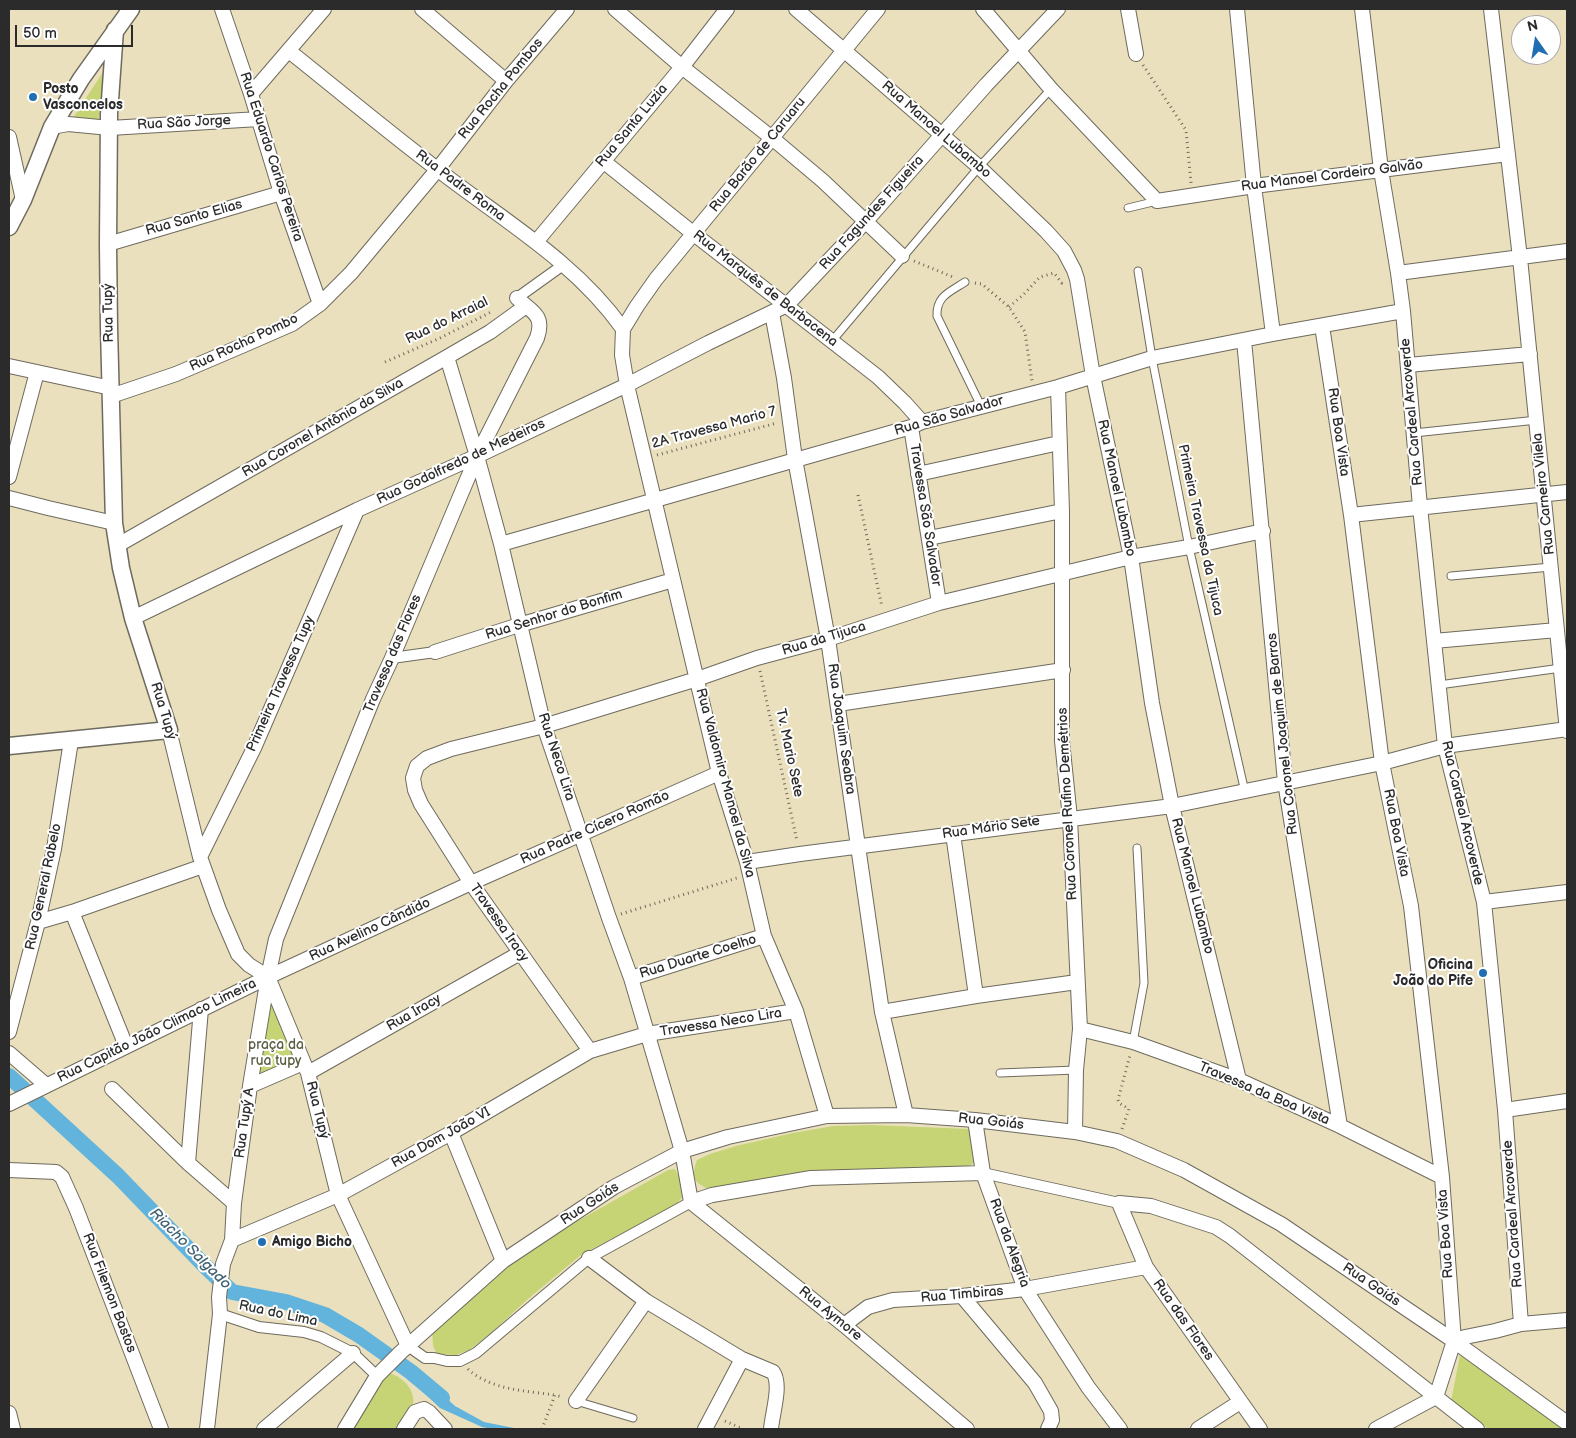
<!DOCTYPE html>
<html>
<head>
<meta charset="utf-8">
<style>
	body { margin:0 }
	#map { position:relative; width:1576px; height:1438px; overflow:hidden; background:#eae0bd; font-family:"Balsamiq Sans",sans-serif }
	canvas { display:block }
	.frame { position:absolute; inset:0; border:10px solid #2b2b2b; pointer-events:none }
	.north { position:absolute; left:1511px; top:15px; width:50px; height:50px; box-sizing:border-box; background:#fff; border:1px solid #aaa; border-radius:50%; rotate:347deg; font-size:14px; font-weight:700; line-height:20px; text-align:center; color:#2b2b2b }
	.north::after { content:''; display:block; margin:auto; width:18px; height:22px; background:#1f6fb2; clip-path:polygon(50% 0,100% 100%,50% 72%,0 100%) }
	.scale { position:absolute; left:15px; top:25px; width:118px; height:22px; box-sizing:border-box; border:2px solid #2b2b2b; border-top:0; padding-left:6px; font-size:15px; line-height:18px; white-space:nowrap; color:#2b2b2b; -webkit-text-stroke:4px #fff; paint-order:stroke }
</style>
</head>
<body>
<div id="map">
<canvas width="1576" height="1438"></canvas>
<div class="frame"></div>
<div class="north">N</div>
<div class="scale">50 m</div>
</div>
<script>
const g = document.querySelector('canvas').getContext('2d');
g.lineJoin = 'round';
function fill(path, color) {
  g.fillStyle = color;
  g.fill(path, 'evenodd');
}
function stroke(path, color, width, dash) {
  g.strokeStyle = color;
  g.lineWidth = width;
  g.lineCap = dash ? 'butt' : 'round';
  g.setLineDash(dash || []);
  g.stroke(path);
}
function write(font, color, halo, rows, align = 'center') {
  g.font = font + ' "Balsamiq Sans",sans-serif';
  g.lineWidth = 4;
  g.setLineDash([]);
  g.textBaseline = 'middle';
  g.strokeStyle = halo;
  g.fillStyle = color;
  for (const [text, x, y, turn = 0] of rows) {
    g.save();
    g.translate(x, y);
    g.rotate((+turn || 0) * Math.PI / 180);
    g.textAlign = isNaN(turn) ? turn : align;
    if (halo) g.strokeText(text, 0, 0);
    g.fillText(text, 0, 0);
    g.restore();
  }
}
const green = new Path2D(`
	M 105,69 L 98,123 L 73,118 Z
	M 268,977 L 303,1063 L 251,1083 Z
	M 870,1125 L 969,1129 L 976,1135 L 976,1161 L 970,1166 L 810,1172 L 711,1190 C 693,1183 691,1177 697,1160 L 710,1154 L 736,1146 L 793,1133 L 833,1126 Z
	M 675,1169 L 679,1177 L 682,1197 L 677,1204 L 581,1255 L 529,1298 L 491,1333 L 469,1350 L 456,1355 L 437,1354 L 433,1346 L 432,1328 L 514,1260 L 553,1235 L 668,1170 Z
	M 1460,1355 L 1563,1429 L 1488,1429 L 1451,1401 Z
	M 389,1373 C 404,1377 418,1392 412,1409 C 410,1416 403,1423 399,1429 L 352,1429 L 383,1381 Z`);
const water = new Path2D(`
	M 428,1382 L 455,1406 L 484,1422 L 519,1429 L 492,1429 L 482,1427 L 440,1408 L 421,1390 Z`);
const canal = new Path2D(`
	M 9,1076 L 118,1176 L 203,1264 L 232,1292 L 286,1302 L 325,1315 L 359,1335 L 411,1372 L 442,1398`);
const path = new Path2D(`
	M 1143,65 L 1186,130 L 1191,183
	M 914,261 L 953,277
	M 975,283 L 982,284 L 1009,307 L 1025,332 L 1032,381
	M 1009,307 L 1024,294 L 1040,277 L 1054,273 L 1062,283 L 1064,282
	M 385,362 L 440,338 L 491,312
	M 657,455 L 777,423
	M 858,495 L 882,607
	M 760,671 L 797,841
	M 621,914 L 737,878
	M 1122,1129 L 1129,1109 L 1119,1103 L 1118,1100 L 1130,1055
	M 468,1369 C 490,1390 527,1391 555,1395
	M 725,1421 L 743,1429
	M 542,1429 L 555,1395 L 562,1397`);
const service = new Path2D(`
	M 1128,208 L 1157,201
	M 1138,271 L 1152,358 L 1189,547 L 1245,792
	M 965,282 C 950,292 936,296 937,316 L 981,406
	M 832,341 L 979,167 L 1051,89
	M 1414,433 L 1537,420
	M 1451,576 L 1551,567
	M 1439,685 L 1561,668
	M 1133,1042 L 1144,983 L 1137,848
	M 1000,1073 L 1076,1070
	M 576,1401 L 633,1418`);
const pedestrian = new Path2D(`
	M 517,298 L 563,265
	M 392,658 L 435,652
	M 983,1173 L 1119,1203
	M 220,1314 L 259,1327 L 304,1332 L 321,1337 L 353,1353 L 377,1376
	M 408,1346 L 425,1358 L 434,1358 L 447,1361 L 460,1361 L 476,1353 L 589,1258 L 691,1202`);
const minor = new Path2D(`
	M 222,9 L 251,94 L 281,193 L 320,304
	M 422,9 L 506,81
	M 615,9 L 682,67 L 772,138 L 823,181 L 902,256
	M 796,9 L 979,167 L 1046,231 L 1064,251 L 1074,270 L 1077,279 L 1093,376 L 1131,557 L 1152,703 L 1172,806 L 1239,1080
	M 983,9 L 1051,89 L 1157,201 L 1254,186 L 1508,154
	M 1128,9 L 1136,54
	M 1237,9 L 1254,186 L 1273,334
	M 1362,9 L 1381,170 L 1398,273 L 1403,311 L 1420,507 L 1445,746 L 1484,902 L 1505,1110 L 1521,1324
	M 1491,9 L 1520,258 L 1567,731
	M 289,51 C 338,90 387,131 437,169 C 501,219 575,261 623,329
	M 251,94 L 324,9
	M 52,127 L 68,124 L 110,128 L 259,119
	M 9,137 L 23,200
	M 603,161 L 694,234 L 878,377 L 905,403 L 922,422
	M 536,242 L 682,67 L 727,9
	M 108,244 L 281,193
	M 1398,273 L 1567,251
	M 772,313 L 784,378 L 795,459 L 828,639 L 882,1012 L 906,1115
	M 1322,326 L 1351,515 L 1382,763 L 1411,906 L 1442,1177 L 1454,1341 L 1436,1397 L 1376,1429
	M 1244,340 L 1285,782 L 1340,1126
	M 447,357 L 477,456 L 501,544 L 544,726 L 609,918 L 631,978 L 682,1151 L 691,1202
	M 1408,365 L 1530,354
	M 9,366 L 111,388
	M 1058,387 L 1062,511 L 1062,741 L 1070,818 L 1080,1029 L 1076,1070 L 1075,1132
	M 111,396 L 176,374 L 244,345 L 292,324 L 320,304 L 351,273 L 437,170 L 506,81 L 567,9
	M 911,427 L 939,603
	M 918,474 L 1059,443
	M 9,477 L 37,372
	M 9,498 L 48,508 L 114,523
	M 1351,515 L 1567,492
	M 929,538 L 1062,511
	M 501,544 L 911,427 L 922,422 L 1058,387 L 1152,358 L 1273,334 L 1403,311
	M 118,545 L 447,357 L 490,332 L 526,306
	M 133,618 L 357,510 L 477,456 L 627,385 L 708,343 L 787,305 L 866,221 L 986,85 L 1058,9
	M 1434,641 L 1557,630
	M 435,652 L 519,625 L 673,580
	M 838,704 L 1063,670
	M 169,730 L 200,857 L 219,910 L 238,954 L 249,965 L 268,977 L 308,1073 L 338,1195 L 408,1346
	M 953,834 L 976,996
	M 200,857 L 254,748 L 357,510
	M 747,862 L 800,854 L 1172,806 L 1382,763 L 1445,746 L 1567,729
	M 1484,902 L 1567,892
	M 72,912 L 126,1046
	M 38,922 L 72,912 L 203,866
	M 631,978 L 764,936
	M 882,1012 L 976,996 L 1077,982
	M 1080,1029 L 1133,1042 L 1239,1080 L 1340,1126 L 1442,1177
	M 9,1032 L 38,922 L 54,849 L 71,741
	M 590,1051 L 471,883 L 421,804 L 415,790 L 413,778 L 417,766 L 427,758 L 451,749 L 544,726 L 697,679 L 757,658 L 828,639 L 939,603 L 1131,557 L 1189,547 L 1263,531
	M 9,1053 L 46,1085
	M 308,1073 L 520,953
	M 250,1086 L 303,1063
	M 112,1089 L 188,1163 L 234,1203
	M 9,1104 L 268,977 L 471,883 L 719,773
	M 1505,1110 L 1567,1101
	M 827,1116 L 796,1011 L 764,936 L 747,862 L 719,773 L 627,385 L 622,355 L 623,329 L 637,306 L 656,279 L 878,9
	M 975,1120 L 983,1173 L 1025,1289 L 1088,1387 L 1120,1429
	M 451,1133 L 503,1261
	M 188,1163 L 201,1009
	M 9,1170 L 56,1172 L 62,1177 L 76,1208 L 161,1429
	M 691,1202 L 844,1325 L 967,1429
	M 691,1202 L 712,1195 L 811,1178 L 983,1173
	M 232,1240 L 338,1195 L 451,1133 L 590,1051 L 647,1034 L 796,1011
	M 589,1258 L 646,1301 L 742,1359 L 773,1372 C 782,1385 772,1414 771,1429
	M 962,1296 L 1035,1383 L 1051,1411 L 1052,1420 L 1048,1429
	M 844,1325 L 868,1307 L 893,1300 L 962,1296 L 1025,1289 L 1146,1267
	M 1454,1341 L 1465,1337 L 1495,1331 L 1521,1324 L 1567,1320
	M 576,1401 L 646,1301
	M 9,1413 L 13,1429
	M 207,1429 L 220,1314 L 219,1297 L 223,1264 L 232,1240 L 234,1203 L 250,1086 L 268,977 L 276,939 L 373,699 L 392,658 L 477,456 L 537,338 C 545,315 532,312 517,298
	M 264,1429 L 353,1353
	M 345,1429 L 377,1376 L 401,1352 L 503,1261 L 614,1187 L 682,1151 L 728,1137 L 827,1116 L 906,1115 L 975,1120 L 1075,1132 L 1117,1141 L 1184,1170 L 1281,1224 L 1454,1341 L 1567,1423
	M 404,1429 L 415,1412 L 424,1409 L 429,1412 L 445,1429
	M 705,1429 L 742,1359
	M 1198,1429 L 1240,1402
	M 1260,1429 L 1146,1267 L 1119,1203 L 1151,1206 L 1216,1227 L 1230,1236 L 1477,1429`);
const tertiary = new Path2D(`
	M 9,227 L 23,200 L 52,127 L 81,79 L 131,9
	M 9,746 L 169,730 L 133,618 L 121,568 L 114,523 L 109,328 L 108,244 L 109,114 L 115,30`);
const markers = [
	[33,97,5,"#1f6fb2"],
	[1483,973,5,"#1f6fb2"],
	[262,1242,5,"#1f6fb2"]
];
const poiNames = [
	["Posto",43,89],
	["Vasconcelos",43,105],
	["Oficina",1473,965,"right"],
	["João do Pife",1473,981,"right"],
	["Amigo Bicho",272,1242]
];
const streetNames = [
	["Rua Rocha Pombos",501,89,-51],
	["Rua São Jorge",184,123,-3],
	["Rua Santa Luzia",632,126,-50],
	["Rua Manoel Lubambo",936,130,41],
	["Rua Barão de Caruaru",758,155,-51],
	["Rua Eduardo Carlos Pereira",271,157,72],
	["Rua Manoel Cordeiro Galvão",1332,176,-7],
	["Rua Padre Roma",460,186,37],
	["Rua Fagundes Figueira",872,213,-48],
	["Rua Santo Elias",194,218,-16],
	["Rua Marquês de Barbacena",765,289,38],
	["Rua Tupý",109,313,-91],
	["Rua do Arraial",447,321,-26],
	["Rua Rocha Pombo",244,343,-25],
	["Rua Cardeal Arcoverde",1412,412,-95],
	["Rua São Salvador",949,416,-16],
	["Rua Coronel Antônio da Silva",323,428,-30],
	["2A Travessa Mario 7",714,428,-15],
	["Rua Boa Vista",1338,432,82],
	["Rua Godolfredo de Medeiros",461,462,-25],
	["Rua Manoel Lubambo",1116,488,78],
	["Rua Carneiro Vilela",1544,494,-96],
	["Travessa São Salvador",925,515,81],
	["Primeira Travessa da Tijuca",1200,530,78],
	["Rua Senhor do Bonfim",554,615,-17],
	["Rua da Tijuca",824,639,-17],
	["Travessa das Flores",393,654,-67],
	["Primeira Travessa Tupy",281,684,-66],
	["Rua Tupý",163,711,73],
	["Rua Joaquim Seabra",841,729,82],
	["Rua Coronel Joaquim de Barros",1283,734,-96],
	["Tv. Mario Sete",789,753,78],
	["Rua Neco Lira",556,757,72],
	["Rua Valdomiro Manoel da Silva",725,783,75],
	["Rua Coronel Rufino Demétrios",1068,804,-93],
	["Rua Cardeal Arcoverde",1462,813,77],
	["Rua Padre Cícero Romão",595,828,-24],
	["Rua Mário Sete",991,828,-8],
	["Rua Boa Vista",1396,833,79],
	["Rua Manoel Lubambo",1192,886,76],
	["Rua General Rabelo",44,887,-78],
	["Travessa Iracy",499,923,55],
	["Rua Avelino Cândido",370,930,-25],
	["Rua Duarte Coelho",698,957,-17],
	["Rua Iracy",414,1013,-30],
	["Travessa Neco Lira",721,1023,-9],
	["Rua Capitão João Climaco Limeira",157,1031,-26],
	["Travessa da Boa Vista",1264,1094,23],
	["Rua Tupý",317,1110,76],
	["Rua Goiás",991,1122,6],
	["Rua Tupý A",245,1123,-82],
	["Rua Dom João VI",441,1138,-29],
	["Rua Goiás",590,1204,-33],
	["Rua Cardeal Arcoverde",1513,1214,-94],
	["Rua Boa Vista",1446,1234,-94],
	["Rua da Alegria",1009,1243,70],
	["Rua Goiás",1371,1285,34],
	["Rua Filemon Bastos",109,1293,69],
	["Rua Timbiras",962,1295,-5],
	["Rua do Lima",278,1314,12],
	["Rua Aymore",830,1314,39],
	["Rua das Flores",1183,1320,55]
];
const parkNames = [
	["praça da",276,1045],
	["rua tupy",276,1061]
];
const waterNames = [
	["Riacho Salgado",190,1249,45]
];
fill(green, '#c6d476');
fill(water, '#62b4dd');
stroke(canal, '#62b4dd', 16);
stroke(service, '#6e6a5e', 9);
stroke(pedestrian, '#6e6a5e', 12);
stroke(minor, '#6e6a5e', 16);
stroke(tertiary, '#6e6a5e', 19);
stroke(path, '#6e6a5e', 3, [1, 4]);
stroke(service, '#fff', 7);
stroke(pedestrian, '#fff', 10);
stroke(minor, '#fff', 14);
stroke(tertiary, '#fff', 16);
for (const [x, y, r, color] of markers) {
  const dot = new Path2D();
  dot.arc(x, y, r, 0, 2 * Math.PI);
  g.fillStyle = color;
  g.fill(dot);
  stroke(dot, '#fff', 2);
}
write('bold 14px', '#2b2b2b', '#fff', poiNames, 'left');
write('14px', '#2b2b2b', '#fff', streetNames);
write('14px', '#5a5e42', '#fff', parkNames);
write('italic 15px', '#416272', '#fff', waterNames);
</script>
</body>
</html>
